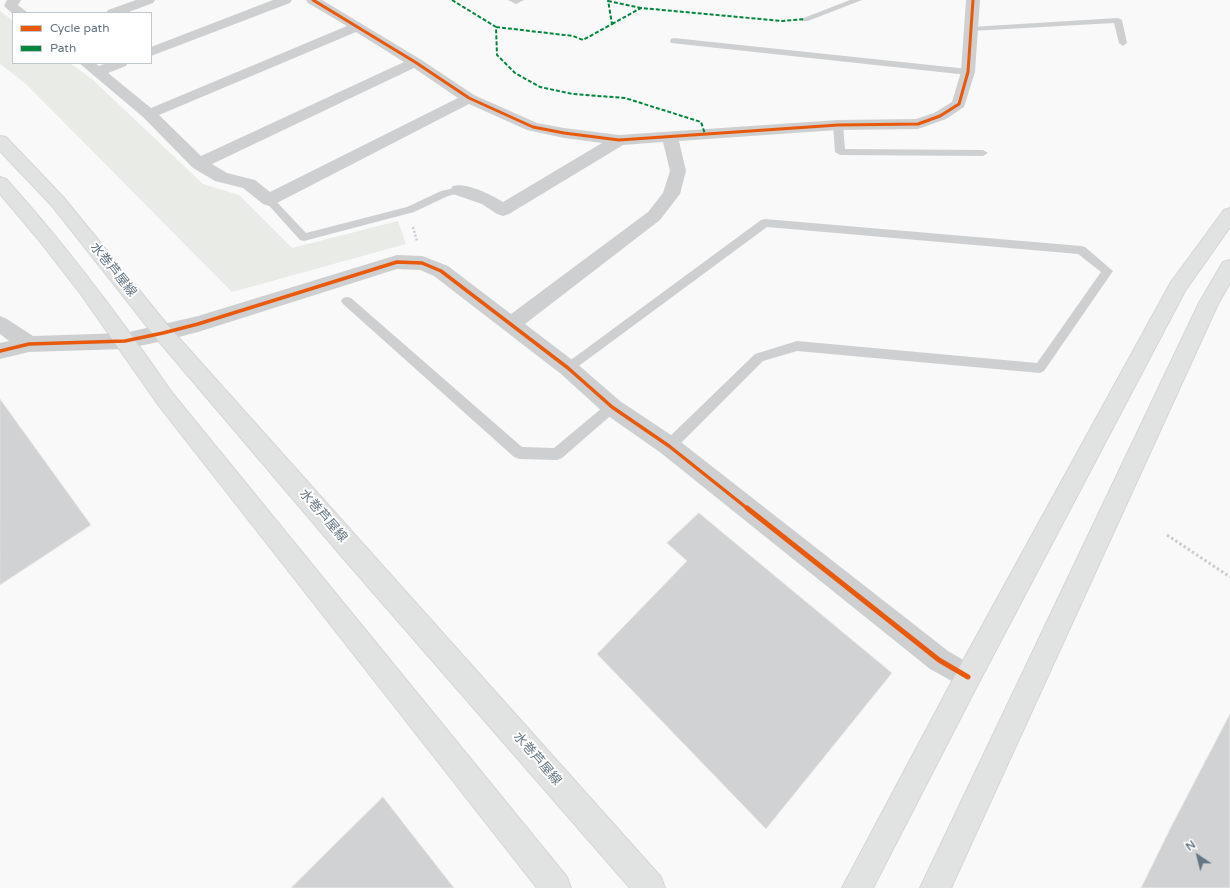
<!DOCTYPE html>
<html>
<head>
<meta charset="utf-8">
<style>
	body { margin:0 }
	#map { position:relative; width:1230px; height:888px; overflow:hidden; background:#f9f9f9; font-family:"Varela Round",sans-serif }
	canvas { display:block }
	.legend { position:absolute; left:12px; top:12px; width:140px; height:52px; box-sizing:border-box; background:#fff; border:1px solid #c1c8cd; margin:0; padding:5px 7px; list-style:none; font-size:12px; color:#657683 }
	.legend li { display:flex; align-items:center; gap:8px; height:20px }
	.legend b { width:20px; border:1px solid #c1c8cd }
	.north { position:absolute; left:1178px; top:836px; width:40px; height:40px; -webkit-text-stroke:3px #fff; paint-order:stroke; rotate:325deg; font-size:11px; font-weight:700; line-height:16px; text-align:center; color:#657683 }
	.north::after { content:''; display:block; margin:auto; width:14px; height:18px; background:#657683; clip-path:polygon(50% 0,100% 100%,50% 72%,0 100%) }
</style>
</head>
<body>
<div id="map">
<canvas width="1230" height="888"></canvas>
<ul class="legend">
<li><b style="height:5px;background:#e8590c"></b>Cycle path</li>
<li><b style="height:5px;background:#00873e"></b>Path</li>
</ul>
<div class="north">N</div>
</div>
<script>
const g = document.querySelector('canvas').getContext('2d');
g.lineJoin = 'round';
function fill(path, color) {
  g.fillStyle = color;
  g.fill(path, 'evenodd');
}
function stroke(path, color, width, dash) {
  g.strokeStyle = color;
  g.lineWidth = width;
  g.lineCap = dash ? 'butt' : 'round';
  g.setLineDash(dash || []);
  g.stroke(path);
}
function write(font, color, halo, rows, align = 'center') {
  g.font = font + ' "Varela Round","Noto Sans JP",sans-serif';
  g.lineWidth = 4;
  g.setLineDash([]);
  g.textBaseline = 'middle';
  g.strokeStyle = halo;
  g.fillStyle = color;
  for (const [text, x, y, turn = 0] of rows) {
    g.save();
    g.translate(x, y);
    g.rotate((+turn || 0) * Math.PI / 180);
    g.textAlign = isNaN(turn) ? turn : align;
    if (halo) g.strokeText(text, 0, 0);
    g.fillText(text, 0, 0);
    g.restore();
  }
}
const green = new Path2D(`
	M 0,11 L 13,21 L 13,63 L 70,63 L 93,80 L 203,184 L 239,195 L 292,248 L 398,221 L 406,244 L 232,292 L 25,83 L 0,64 Z`);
const building = new Path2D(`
	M 0,399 L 91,525 L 0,585 Z
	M 699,513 L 892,673 L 766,829 L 597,654 L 687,561 L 667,543 Z
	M 1230,714 L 1230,888 L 1141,888 L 1172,825 Z
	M 383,797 L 454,888 L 291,888 Z`);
const pathFar1 = new Path2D(`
	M 413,227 L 417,241`);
const path = new Path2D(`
	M 1167,535 L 1230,577`);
const lane = new Path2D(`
	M 508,0 L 524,0 L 516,4 Z
	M 850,0 L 862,0 L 808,21 L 802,21 L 801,19 Z
	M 1118,18 L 1122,20 L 1127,43 L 1123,46 L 1119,43 L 1114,23 L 971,31 L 967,29 L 971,27 Z
	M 674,38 L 968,69 L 972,72 L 968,75 L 671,43 L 670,41 L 671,39 Z
	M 838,122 L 843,125 L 845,149 L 983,150 L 988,153 L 983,156 L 840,155 L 835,152 L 833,125 Z
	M 459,187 L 464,190 L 463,192 L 448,196 L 414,212 L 304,241 L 300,240 L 264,200 L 265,198 L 273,198 L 306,233 L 407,207 L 441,191 Z
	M 765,219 L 1081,246 L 1085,247 L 1113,271 L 1044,371 L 1040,373 L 797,351 L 763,361 L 674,450 L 669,452 L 664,450 L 662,446 L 664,442 L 755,354 L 797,341 L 1037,363 L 1101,272 L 1078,254 L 767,227 L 572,371 L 568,373 L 564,371 L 562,368 L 564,365 L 761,220 Z
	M 347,297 L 351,298 L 522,447 L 554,448 L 608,403 L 612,402 L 616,403 L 618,407 L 616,411 L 562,458 L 557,460 L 519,459 L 514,457 L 343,304 L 341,301 L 343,298 Z`);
const street = new Path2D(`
	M 7,0 L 21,0 L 18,5 L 28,13 L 13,14 L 4,6 Z
	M 136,0 L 155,0 L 153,3 L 126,13 L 106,13 L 108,10 Z
	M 273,0 L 292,0 L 290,3 L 151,56 L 151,47 Z
	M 306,0 L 322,0 L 420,59 L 474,95 L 537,123 L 564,128 L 619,135 L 838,120 L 916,119 L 934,113 L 952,102 L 961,72 L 966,0 L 980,0 L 975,72 L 964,107 L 946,119 L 918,129 L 838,130 L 679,141 L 686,171 L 680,194 L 660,220 L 525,324 L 575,362 L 620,401 L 677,439 L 948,651 L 977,668 L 981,677 L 977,686 L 968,690 L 930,669 L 661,453 L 604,413 L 561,374 L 434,276 L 420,270 L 397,269 L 198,332 L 163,341 L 125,349 L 29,352 L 0,359 L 0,343 L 9,341 L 0,334 L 0,316 L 7,319 L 33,336 L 125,333 L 198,316 L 397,255 L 422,256 L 448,266 L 511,314 L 648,212 L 663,193 L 670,171 L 663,142 L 623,145 L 509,214 L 503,216 L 497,214 L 482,204 L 453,194 L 450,190 L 453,186 C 466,182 492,195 503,202 L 602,143 L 564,138 L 527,130 L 469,104 L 275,204 L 269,206 L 263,204 L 243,188 L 215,181 L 193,168 L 143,117 L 79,63 L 95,63 L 99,66 L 107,63 L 128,63 L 126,66 L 108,73 L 151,108 L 347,26 L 308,3 ZM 356,32 L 404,62 L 201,156 L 159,115 ZM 414,68 L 458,98 L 270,192 L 255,180 L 227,173 L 212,164 Z`);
const secondary = new Path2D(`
	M 0,136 L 6,137 L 64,198 L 170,328 L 661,877 L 665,888 L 630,888 L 343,558 L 156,338 L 52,206 L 0,151 Z
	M 0,177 L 6,179 C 67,246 121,319 173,394 L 567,877 L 571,888 L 537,888 L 159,406 L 80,293 L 38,239 L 0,194 Z
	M 1230,208 L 1230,227 L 1185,291 L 977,686 L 873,888 L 842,888 L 959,668 L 1171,282 L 1224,210 Z
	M 1230,260 L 1230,283 L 1218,304 L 951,888 L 920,888 L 1199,303 L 1223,262 Z`);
const quiet = new Path2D(`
	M 452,0 L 496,27 L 497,55 L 515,73 L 540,87 L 573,94 L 625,98 L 701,122 L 705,134
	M 608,1 L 641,8
	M 612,24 L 641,8 L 782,21 L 805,19
	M 496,27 L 573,36 L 583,40 L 612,24 L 608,0`);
const cyclewayFar2 = new Path2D(`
	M 313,0 L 415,62 L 469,98 L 533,127 L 564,133 L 619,140 L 838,125 L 918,124 L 940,116 L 959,104 L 968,72 L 973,0`);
const cyclewayFar1 = new Path2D(`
	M 0,351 L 29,344 L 125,341 L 163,333 L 198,324 L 397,262 L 422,263 L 441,271 L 568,368 L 612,407 L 669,446 L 748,509`);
const cycleway = new Path2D(`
	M 747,508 L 939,660 L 968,677`);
const streetNames = [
	["水巻芦屋線",113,270,51],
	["水巻芦屋線",323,516,49],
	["水巻芦屋線",537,759,49]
];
fill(green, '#e8ebe6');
fill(building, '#d0d2d3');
stroke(building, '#e8e8e8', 1);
stroke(secondary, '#d5d6d7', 2);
stroke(pathFar1, '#cbcccd', 2.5, [2, 2]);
stroke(path, '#cbcccd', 3, [2.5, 2.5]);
fill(lane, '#cecfd0');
fill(street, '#cecfd0');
fill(secondary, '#e1e2e2');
stroke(quiet, '#00873e', 2, [4, 2]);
stroke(cyclewayFar2, '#e8590c', 3);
stroke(cyclewayFar1, '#e8590c', 3.5);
stroke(cycleway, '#e8590c', 5);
write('13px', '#657683', '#fff', streetNames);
</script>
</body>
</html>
